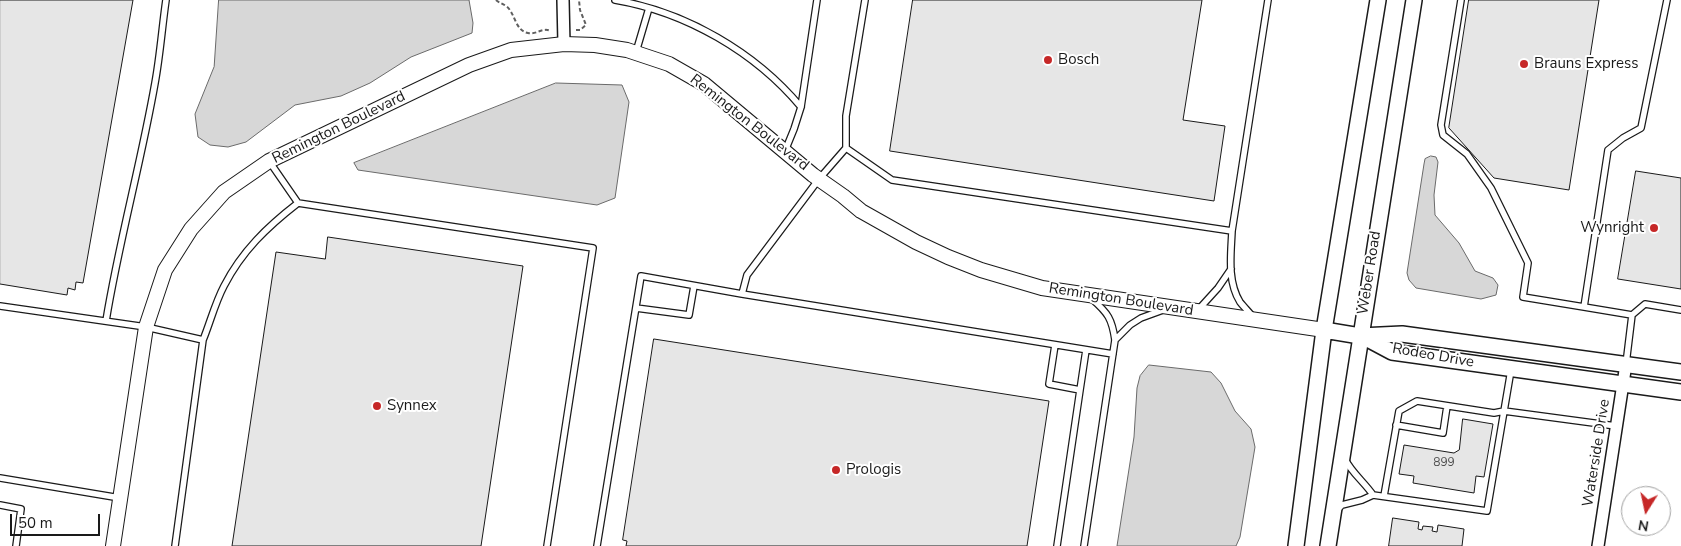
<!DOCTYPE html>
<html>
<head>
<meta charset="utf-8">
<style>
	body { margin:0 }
	#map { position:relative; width:1681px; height:546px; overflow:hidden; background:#fff; font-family:"Nunito Sans",sans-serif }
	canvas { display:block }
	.north { position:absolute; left:1621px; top:486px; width:50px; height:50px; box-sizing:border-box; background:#fff; border:1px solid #a3a3a3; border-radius:50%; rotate:190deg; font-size:14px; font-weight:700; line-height:20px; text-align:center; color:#1a1a1a }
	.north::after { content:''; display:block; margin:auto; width:18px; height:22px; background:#c62828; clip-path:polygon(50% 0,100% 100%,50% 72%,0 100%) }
	.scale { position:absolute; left:10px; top:514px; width:90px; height:22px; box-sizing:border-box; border:2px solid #1a1a1a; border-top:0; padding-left:6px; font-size:15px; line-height:18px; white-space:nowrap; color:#1a1a1a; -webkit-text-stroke:4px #fff; paint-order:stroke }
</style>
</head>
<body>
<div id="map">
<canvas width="1681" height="546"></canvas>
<div class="north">N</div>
<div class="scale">50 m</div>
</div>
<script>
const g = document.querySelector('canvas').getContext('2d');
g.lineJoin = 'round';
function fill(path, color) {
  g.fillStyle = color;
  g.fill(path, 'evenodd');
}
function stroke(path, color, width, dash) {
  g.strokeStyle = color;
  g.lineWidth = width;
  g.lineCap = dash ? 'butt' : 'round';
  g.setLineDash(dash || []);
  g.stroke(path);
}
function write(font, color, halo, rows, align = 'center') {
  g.font = font + ' "Nunito Sans",sans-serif';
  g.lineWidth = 4;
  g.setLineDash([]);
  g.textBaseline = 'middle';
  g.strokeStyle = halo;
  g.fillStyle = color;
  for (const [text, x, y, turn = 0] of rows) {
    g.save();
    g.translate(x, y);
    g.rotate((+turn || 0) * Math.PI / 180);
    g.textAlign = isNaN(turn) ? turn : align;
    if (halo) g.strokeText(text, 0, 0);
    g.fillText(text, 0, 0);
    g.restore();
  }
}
const water = new Path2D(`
	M 219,0 L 469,0 L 473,23 L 472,33 L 411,57 L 370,83 L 341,96 L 295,105 L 246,142 L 228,147 L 210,145 L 198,137 L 195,114 L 214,67 Z
	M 556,83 L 622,85 L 629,102 L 615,198 L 597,205 L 358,170 L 354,163 Z
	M 1431,156 L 1436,157 L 1438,162 L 1434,195 L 1435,215 L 1459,243 L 1475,271 L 1493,278 L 1498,285 L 1496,295 L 1481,299 L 1416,288 L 1409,280 L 1407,273 L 1424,164 L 1425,159 Z
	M 1149,365 L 1211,372 L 1221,383 L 1235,411 L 1251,429 L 1255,447 L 1240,537 L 1236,546 L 1117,546 L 1134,437 L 1137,388 L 1140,376 Z`);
const building = new Path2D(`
	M 0,0 L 133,0 L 83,283 L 76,282 L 75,290 L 68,288 L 67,295 L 0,284 Z
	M 913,0 L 1202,0 L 1183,120 L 1225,126 L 1214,201 L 890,151 Z
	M 1469,0 L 1599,0 L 1569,190 L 1494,178 L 1449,128 Z
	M 1636,171 L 1681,178 L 1681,289 L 1618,279 Z
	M 328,237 L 523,266 L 481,546 L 232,546 L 276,252 L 325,259 Z
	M 654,339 L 1049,401 L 1027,546 L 626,546 L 627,541 L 623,540 Z
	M 1463,419 L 1493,424 L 1484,477 L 1476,476 L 1474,493 L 1413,483 L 1414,476 L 1399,474 L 1404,445 L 1454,453 L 1459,450 Z
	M 1393,518 L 1419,522 L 1418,529 L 1422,530 L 1423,526 L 1433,527 L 1432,531 L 1437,532 L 1438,525 L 1464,529 L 1462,546 L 1389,546 Z`);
const path = new Path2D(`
	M 496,0 C 499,3 502,3 506,6 C 515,12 515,31 528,33 C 537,35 542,27 551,31
	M 576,30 L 580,30 L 586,25 L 580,10 L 579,0`);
const service = new Path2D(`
	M 615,0 C 686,12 755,52 801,107
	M 865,0 L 846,116 L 846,148 L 819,179 L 747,275 L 742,294 L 1113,354
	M 1461,0 L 1441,125 L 1443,135 L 1467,154 L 1491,188 L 1528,263 L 1523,297 L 1584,307 L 1608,150 L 1623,138 L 1641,128 L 1667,0
	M 636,52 L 649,8
	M 846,148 L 892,180 L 1232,231 L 1268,0
	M 785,151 L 794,129 L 801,107 L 817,0
	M 269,161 L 298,203
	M 1232,231 C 1231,254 1227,281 1240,302 C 1244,307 1249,312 1253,317
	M 0,306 L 146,327 L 203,340 C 210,323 215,303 224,286 C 242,251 267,227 298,203 L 593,248 L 547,546
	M 1584,307 L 1632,315
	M 636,308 L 689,315 L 694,286
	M 1198,310 L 1218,288 L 1231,269
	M 106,321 C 119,241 141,163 155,83 C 160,56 162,28 166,0
	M 1115,340 L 1130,325 L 1141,318 L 1163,310
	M 1055,345 L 1049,384 L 1080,390 L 1086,350
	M 1626,364 L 1632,315 L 1645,304 L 1681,310
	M 1396,425 L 1443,433 L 1447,406
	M 0,478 L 120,498
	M 1373,495 L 1487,511 L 1511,370
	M 1384,496 L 1399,411 L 1417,401 L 1494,413 L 1504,411 L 1616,426
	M 0,505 L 21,509 L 16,546
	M 1337,510 L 1342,505 L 1362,500 L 1373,495 C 1365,483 1351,472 1345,459
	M 175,546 L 203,340
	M 597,546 L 641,276 L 742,294
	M 1057,546 L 1080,390
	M 1084,546 L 1115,340 C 1112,319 1108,313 1092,299`);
const minor = new Path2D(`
	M 563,0 L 564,44
	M 1598,546 L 1626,364`);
const tertiary = new Path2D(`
	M 113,546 L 146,327 L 165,270 L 191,229 L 224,192 L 269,161 L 469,65 L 511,50 L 564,44 L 595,45 L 627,50 L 669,64 L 704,84 L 813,175 L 843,196 L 861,211 L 916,242 L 948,257 L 981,270 L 1042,288 L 1324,330`);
const secondary = new Path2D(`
	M 1324,330 L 1360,336 L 1402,334 L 1681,372
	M 1362,336 L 1392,352 L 1681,392
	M 1296,546 L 1324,330 L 1378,0
	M 1328,546 L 1414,0`);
const markers = [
	[1048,60,5,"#c62828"],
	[1524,64,5,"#c62828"],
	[1654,228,5,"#c62828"],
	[377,406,5,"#c62828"],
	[836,470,5,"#c62828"]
];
const numberNames = [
	["899",1444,463]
];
const poiNames = [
	["Bosch",1058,60],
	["Brauns Express",1534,64],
	["Wynright",1644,228,"right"],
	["Synnex",387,406],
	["Prologis",846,470]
];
const streetNames = [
	["Remington Boulevard",749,123,38],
	["Remington Boulevard",339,128,-26],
	["Weber Road",1370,273,-81],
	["Remington Boulevard",1121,300,9],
	["Rodeo Drive",1433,356,10],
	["Waterside Drive",1597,453,-81]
];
fill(water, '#d7d7d7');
stroke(water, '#6a6a6a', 1);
fill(building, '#e6e6e6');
stroke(building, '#1a1a1a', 1);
stroke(service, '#1a1a1a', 8);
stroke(minor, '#1a1a1a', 14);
stroke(tertiary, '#1a1a1a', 16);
stroke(secondary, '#1a1a1a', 18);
stroke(path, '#5f5f5f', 2, [4, 2.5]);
stroke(service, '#fff', 5.5);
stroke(minor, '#fff', 11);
stroke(tertiary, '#fff', 14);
stroke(secondary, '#fff', 15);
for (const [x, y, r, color] of markers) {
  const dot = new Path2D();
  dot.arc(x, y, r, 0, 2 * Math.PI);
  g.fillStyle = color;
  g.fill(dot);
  stroke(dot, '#fff', 2);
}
write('12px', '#4d4d4d', null, numberNames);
write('15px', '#1a1a1a', '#fff', poiNames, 'left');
write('15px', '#1a1a1a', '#fff', streetNames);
</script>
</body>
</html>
